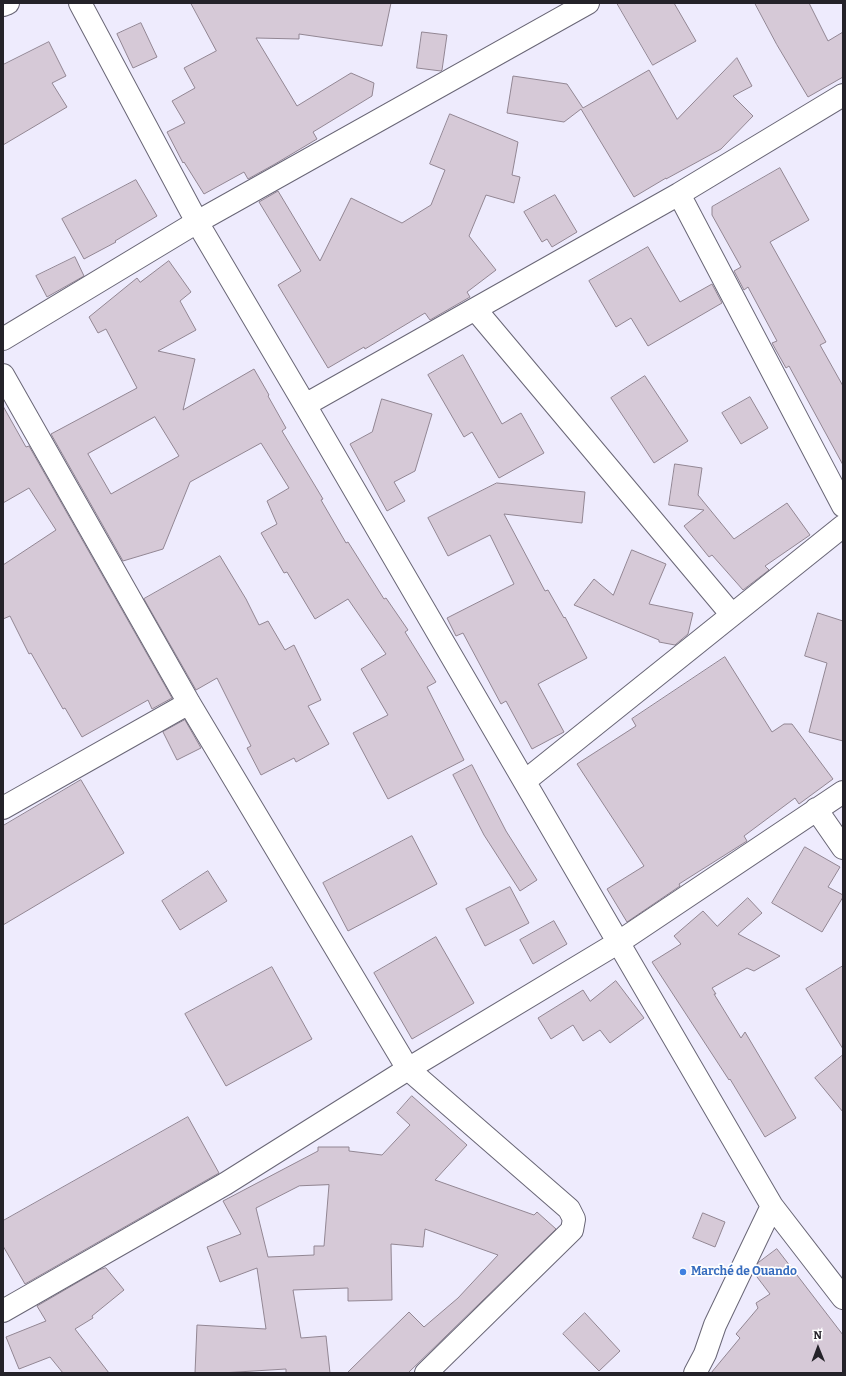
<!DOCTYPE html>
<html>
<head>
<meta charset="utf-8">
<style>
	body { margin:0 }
	#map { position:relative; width:846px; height:1376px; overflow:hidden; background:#eeebfd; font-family:Bitter,serif }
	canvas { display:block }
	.frame { position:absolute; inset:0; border:4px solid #242229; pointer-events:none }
	.north { position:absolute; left:798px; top:1328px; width:40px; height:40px; -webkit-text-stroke:3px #fff; paint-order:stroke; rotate:359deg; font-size:11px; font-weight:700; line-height:16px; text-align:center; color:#242229 }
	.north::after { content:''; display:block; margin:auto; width:14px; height:18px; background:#242229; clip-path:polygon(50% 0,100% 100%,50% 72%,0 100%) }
</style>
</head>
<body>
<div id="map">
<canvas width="846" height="1376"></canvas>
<div class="frame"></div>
<div class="north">N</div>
</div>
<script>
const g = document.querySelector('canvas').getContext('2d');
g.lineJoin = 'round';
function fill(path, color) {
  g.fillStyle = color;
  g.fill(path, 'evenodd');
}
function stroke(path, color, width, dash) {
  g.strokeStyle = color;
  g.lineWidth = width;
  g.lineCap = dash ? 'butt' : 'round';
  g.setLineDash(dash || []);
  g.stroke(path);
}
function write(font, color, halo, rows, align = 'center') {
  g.font = font + ' Bitter,serif';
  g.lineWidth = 3.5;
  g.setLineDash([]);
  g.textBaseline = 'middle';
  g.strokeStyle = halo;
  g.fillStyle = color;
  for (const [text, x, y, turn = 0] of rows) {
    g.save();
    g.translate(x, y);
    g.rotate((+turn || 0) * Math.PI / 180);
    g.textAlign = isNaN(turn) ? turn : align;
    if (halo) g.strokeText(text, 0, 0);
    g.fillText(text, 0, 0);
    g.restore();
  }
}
const building = new Path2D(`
	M 191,3 L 391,3 L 382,46 L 299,34 L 299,39 L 256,38 L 297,106 L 351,73 L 374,83 L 372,96 L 313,132 L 317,139 L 275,164 L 248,179 L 244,172 L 204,194 L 184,162 L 183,163 L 167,132 L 185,123 L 172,101 L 195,88 L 184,68 L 216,51 Z
	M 617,3 L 674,3 L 696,41 L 653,65 Z
	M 755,3 L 809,3 L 828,41 L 843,32 L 843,77 L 808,97 L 777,45 Z
	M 141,23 L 157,57 L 133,68 L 117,34 Z
	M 422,32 L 447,35 L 442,70 L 441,71 L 417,68 Z
	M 49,42 L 66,76 L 52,83 L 67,107 L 3,145 L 3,65 Z
	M 737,58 L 752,86 L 733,96 L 753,116 L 721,149 L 666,179 L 666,178 L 634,197 L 581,109 L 564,122 L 507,113 L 513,76 L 567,84 L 583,108 L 649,70 L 677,119 Z
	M 450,114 L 518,142 L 512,175 L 520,177 L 514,203 L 486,195 L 469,236 L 496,270 L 467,292 L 470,297 L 430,320 L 425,313 L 365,349 L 364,347 L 328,368 L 278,285 L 301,271 L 259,202 L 278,191 L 320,261 L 351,198 L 402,223 L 431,205 L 445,170 L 430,164 Z
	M 780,168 L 809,220 L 770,242 L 826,342 L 820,345 L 843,386 L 843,465 L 789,366 L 786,368 L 772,343 L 777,341 L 748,287 L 744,290 L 734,271 L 741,267 L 712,215 L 712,207 Z
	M 136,180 L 157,216 L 115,241 L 116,242 L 84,259 L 62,219 Z
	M 555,195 L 577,232 L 552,247 L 547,239 L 542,242 L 524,212 Z
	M 648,247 L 680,302 L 712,284 L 722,303 L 648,346 L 631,318 L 616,327 L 589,281 Z
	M 75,257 L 84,276 L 47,297 L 36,276 Z
	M 169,261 L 191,292 L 180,301 L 196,330 L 158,351 L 195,359 L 183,410 L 254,369 L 269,395 L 268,396 L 286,428 L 282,431 L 323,499 L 321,500 L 346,543 L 348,542 L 384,599 L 386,598 L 408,630 L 405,632 L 436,682 L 427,687 L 464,760 L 388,799 L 353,733 L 388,715 L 361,669 L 386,654 L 348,599 L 315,619 L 287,572 L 284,573 L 261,533 L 277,524 L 267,501 L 289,488 L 261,443 L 190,482 L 163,549 L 123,561 L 51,434 L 137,388 L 106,329 L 98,333 L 89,317 L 137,278 L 140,282 ZM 155,417 L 179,456 L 111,494 L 88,454 Z
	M 463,355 L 502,424 L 521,413 L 544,453 L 499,478 L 472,432 L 464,437 L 428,375 Z
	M 645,376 L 688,441 L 654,463 L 611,398 Z
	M 750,397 L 768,428 L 741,444 L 722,413 Z
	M 382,399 L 432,414 L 415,471 L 394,482 L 405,501 L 387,511 L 350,444 L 372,432 Z
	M 3,406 L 26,447 L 29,446 L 172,698 L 152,709 L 148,700 L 82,737 L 65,708 L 63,709 L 31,653 L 29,654 L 10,616 L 3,619 L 3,565 L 56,530 L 29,488 L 3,503 Z
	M 675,464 L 702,468 L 698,495 L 734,539 L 787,503 L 810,535 L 765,566 L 769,570 L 743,590 L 712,555 L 709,557 L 684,526 L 704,510 L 669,505 Z
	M 497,483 L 585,492 L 582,523 L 504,514 L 545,591 L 548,590 L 564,618 L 565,617 L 587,658 L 538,684 L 564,732 L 532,749 L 506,701 L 501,704 L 463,633 L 456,636 L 447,618 L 514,584 L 490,535 L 448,556 L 428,518 Z
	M 632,550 L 666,564 L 649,604 L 693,613 L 688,634 L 675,645 L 659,642 L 659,640 L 574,605 L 594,579 L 613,595 Z
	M 220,556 L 246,599 L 259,625 L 268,621 L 285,650 L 294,645 L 321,700 L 308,706 L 329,744 L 296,762 L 294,758 L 261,775 L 247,748 L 251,746 L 217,678 L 196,690 L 144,599 Z
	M 818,613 L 843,621 L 843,741 L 809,732 L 827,663 L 805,656 Z
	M 725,657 L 772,732 L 784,724 L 792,724 L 833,779 L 799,804 L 795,798 L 744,836 L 747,841 L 679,884 L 680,886 L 627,922 L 607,889 L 644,866 L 577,764 L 636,726 L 632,719 Z
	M 185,720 L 201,748 L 177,760 L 163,732 Z
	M 472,765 L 506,831 L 537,880 L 520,891 L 484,835 L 453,775 Z
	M 81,780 L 124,853 L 3,925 L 3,826 Z
	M 412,836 L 437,884 L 348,931 L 323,883 Z
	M 805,847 L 840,867 L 828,887 L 843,895 L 843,897 L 822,932 L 772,903 Z
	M 208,871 L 227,901 L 180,930 L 162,901 Z
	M 510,887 L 529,923 L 485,946 L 466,909 Z
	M 748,898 L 762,913 L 738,934 L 780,956 L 754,971 L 747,968 L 712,988 L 716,994 L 714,994 L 741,1038 L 745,1032 L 796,1118 L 765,1137 L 730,1079 L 729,1080 L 652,962 L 681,944 L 674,936 L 703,911 L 717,926 Z
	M 554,921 L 567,944 L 533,964 L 520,940 Z
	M 436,937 L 474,1003 L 412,1039 L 374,973 Z
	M 843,966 L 843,1049 L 806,989 Z
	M 272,967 L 312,1039 L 226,1086 L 185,1014 Z
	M 616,981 L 644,1018 L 610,1043 L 600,1030 L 583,1041 L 573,1025 L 551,1039 L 538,1018 L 583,990 L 590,1001 Z
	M 843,1055 L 843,1112 L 815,1078 Z
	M 412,1096 L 467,1145 L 435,1180 L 534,1215 L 537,1212 L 556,1229 L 408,1373 L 347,1373 L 409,1312 L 424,1327 L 458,1298 L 498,1255 L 425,1229 L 423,1247 L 391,1244 L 392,1300 L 348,1301 L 348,1288 L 293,1290 L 301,1338 L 326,1336 L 330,1373 L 286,1373 L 286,1369 L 221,1373 L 195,1373 L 197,1325 L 266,1329 L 257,1268 L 220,1282 L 207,1247 L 241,1234 L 223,1201 L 318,1151 L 318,1147 L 349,1147 L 349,1151 L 382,1155 L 410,1125 L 397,1113 ZM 329,1185 L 324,1246 L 314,1246 L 314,1255 L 268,1257 L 256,1208 L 299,1186 Z
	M 188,1117 L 219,1173 L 25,1284 L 3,1246 L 3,1221 Z
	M 703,1213 L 725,1222 L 715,1247 L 693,1238 Z
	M 777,1249 L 843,1335 L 843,1373 L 711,1373 L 740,1338 L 736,1334 L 758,1308 L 756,1303 L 770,1294 L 754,1273 L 758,1263 Z
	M 106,1268 L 124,1290 L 92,1316 L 93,1318 L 75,1329 L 109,1373 L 63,1373 L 50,1357 L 19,1369 L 6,1337 L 46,1321 L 37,1306 L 99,1270 Z
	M 585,1313 L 620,1351 L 599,1371 L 563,1334 Z`);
const minor = new Path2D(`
	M 80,3 L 197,222 L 305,405 L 772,1206 L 843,1298
	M 679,194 L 843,506
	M 475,309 L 732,615
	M 3,339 L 197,222 L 588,3
	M 3,375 L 189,703 L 408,1069 L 569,1209 L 574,1219 L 572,1230 L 426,1373
	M 305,405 L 679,194 L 843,95
	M 525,781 L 843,526
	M 3,808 L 189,703
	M 816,809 L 843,848
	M 3,1311 L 225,1184 L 408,1069 L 619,942 L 843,792
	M 695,1373 L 705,1354 L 715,1325 L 772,1206`);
const secondary = new Path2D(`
	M 3,5 L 8,3`);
const markers = [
	[683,1272,4,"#3f7fe0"]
];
const shopNames = [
	["Marché de Ouando",691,1272]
];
fill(building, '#d6c9d7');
stroke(building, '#928693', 1);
stroke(minor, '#696676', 24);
stroke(secondary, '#696676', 24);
stroke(minor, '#fff', 22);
stroke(secondary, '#fff', 22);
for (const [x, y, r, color] of markers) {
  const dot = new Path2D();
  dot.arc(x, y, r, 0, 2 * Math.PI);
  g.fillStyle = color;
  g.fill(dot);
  stroke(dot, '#fff', 1.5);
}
write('bold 12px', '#366cbe', '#fff', shopNames, 'left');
</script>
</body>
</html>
